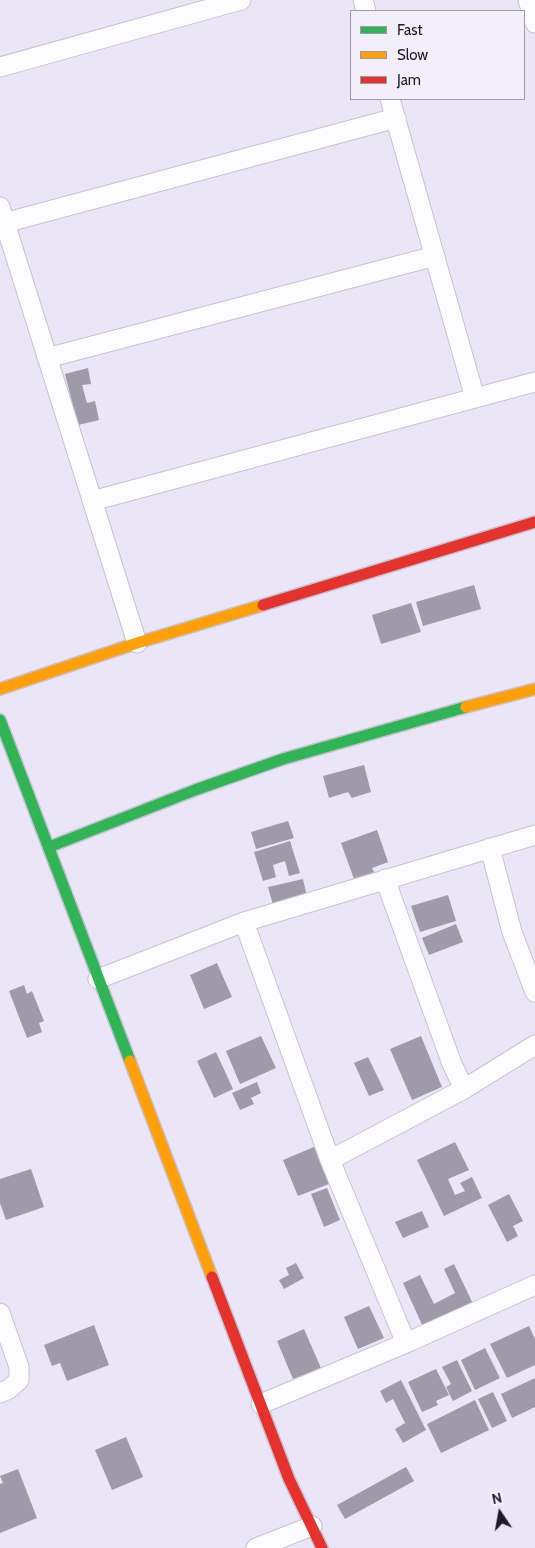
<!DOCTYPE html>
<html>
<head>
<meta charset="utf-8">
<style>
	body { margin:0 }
	#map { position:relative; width:535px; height:1548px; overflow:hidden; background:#eae6f7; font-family:Cabin,sans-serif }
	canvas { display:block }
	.legend { position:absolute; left:350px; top:10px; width:175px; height:90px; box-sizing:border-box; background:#f2effa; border:1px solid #9d99a7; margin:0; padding:6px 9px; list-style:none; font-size:15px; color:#1e192b }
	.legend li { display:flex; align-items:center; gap:10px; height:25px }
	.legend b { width:25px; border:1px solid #9d99a7 }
	.north { position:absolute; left:475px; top:1488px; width:50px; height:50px; -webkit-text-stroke:4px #f2effa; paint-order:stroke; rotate:348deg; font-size:14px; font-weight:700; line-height:20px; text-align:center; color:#1e192b }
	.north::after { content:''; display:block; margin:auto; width:18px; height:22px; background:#1e192b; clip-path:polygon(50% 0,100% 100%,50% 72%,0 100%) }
</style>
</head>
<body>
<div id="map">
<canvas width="535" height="1548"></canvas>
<ul class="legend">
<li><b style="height:6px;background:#30b455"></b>Fast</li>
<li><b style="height:6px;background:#ff9f0a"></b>Slow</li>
<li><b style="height:6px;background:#e5322d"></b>Jam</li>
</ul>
<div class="north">N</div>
</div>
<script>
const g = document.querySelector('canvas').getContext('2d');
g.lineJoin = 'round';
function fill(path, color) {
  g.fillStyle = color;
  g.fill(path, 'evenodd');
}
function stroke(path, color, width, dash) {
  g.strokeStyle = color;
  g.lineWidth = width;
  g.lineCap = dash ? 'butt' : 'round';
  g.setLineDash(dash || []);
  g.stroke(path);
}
const building = new Path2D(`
	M 88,368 L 91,384 L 82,385 L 87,403 L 95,401 L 99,420 L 78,425 L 65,374 Z
	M 474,585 L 481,609 L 423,626 L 416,602 Z
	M 411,603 L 421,632 L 381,644 L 372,615 Z
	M 364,765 L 371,792 L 352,798 L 348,792 L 329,798 L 323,776 Z
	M 288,821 L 294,838 L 256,849 L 251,832 Z
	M 377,830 L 388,862 L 372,868 L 374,872 L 354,879 L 341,843 Z
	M 290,841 L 300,873 L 289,876 L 285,861 L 273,865 L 276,877 L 263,881 L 254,852 Z
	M 303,879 L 307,897 L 273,905 L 268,887 Z
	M 448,895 L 456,921 L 420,932 L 411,906 Z
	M 456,924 L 463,942 L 429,955 L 422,938 Z
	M 217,963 L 232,997 L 204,1009 L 190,975 Z
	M 24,985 L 27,994 L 32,991 L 44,1021 L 39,1023 L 42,1032 L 27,1038 L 9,991 Z
	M 261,1036 L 276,1068 L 240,1084 L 226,1051 Z
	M 421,1036 L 442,1087 L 412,1100 L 390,1049 Z
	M 216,1052 L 233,1089 L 214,1098 L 197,1061 Z
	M 368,1057 L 384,1090 L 369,1096 L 354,1063 Z
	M 257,1082 L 261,1093 L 251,1098 L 254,1104 L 240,1110 L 232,1093 Z
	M 455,1142 L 469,1170 L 448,1179 L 455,1195 L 465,1191 L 460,1183 L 472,1177 L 482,1198 L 444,1216 L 417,1160 Z
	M 314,1147 L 329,1184 L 298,1196 L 283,1160 Z
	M 31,1169 L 44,1207 L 6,1220 L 0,1203 L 0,1179 Z
	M 327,1188 L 340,1220 L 324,1227 L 311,1194 Z
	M 509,1194 L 523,1221 L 513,1226 L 518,1236 L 507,1242 L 488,1205 Z
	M 422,1211 L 429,1227 L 403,1238 L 395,1222 Z
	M 296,1263 L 304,1278 L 284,1289 L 279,1280 L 289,1275 L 286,1268 Z
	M 454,1264 L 474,1306 L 424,1329 L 403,1283 L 420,1275 L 434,1304 L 455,1293 L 444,1269 Z
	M 369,1306 L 384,1338 L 358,1349 L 344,1317 Z
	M 94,1325 L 109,1365 L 67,1381 L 60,1363 L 52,1366 L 44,1345 Z
	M 529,1326 L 535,1339 L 535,1365 L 507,1378 L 490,1344 Z
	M 304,1329 L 321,1368 L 293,1379 L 277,1341 Z
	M 485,1348 L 500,1378 L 475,1390 L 461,1360 Z
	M 457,1360 L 472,1391 L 453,1401 L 446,1387 L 451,1384 L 442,1367 Z
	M 436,1369 L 449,1395 L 436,1401 L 438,1405 L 422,1412 L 408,1382 Z
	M 535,1378 L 535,1407 L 512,1418 L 501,1394 Z
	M 401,1380 L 426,1430 L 403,1443 L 395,1429 L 405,1423 L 393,1399 L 386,1403 L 380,1391 Z
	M 493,1392 L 507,1421 L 492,1428 L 478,1399 Z
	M 475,1400 L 489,1430 L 441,1453 L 427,1424 Z
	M 126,1437 L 143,1477 L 112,1490 L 95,1450 Z
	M 406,1467 L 414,1481 L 345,1519 L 337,1505 Z
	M 18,1469 L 37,1518 L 0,1533 L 0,1484 L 3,1483 L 0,1476 Z`);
const street = new Path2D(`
	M 363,0 L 366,11
	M 528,0 L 535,23
	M 0,67 L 241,0
	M 390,99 L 475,398
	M 0,207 L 137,643
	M 4,223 L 396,118
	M 47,358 L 435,256
	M 92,501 L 535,382
	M 490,848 L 512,932 L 535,992
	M 385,879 L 452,1064 L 464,1089
	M 244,922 L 330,1160 L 406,1343
	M 98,979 L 244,922 L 535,835
	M 330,1160 L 464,1089 L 535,1045
	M 0,1313 L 19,1367 L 19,1380 L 9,1389 L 0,1393
	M 261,1404 L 406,1343 L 535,1285
	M 256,1548 L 312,1526`);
const fast = new Path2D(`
	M 0,720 L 130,1061
	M 49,847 L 195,790 L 283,759 L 466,707`);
const slow = new Path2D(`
	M 0,689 L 137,643 L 263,605
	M 466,707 L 535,689
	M 130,1061 L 212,1277`);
const jam = new Path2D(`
	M 263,605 L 535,522
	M 212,1277 L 289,1479 L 322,1548`);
fill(building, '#9e9aa9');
stroke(street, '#c6c2d3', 21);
stroke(fast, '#c6c2d3', 14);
stroke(slow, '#c6c2d3', 14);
stroke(jam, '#c6c2d3', 14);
stroke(street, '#fcfbfe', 19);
stroke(fast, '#30b455', 11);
stroke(slow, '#ff9f0a', 11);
stroke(jam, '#e5322d', 11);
</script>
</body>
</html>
